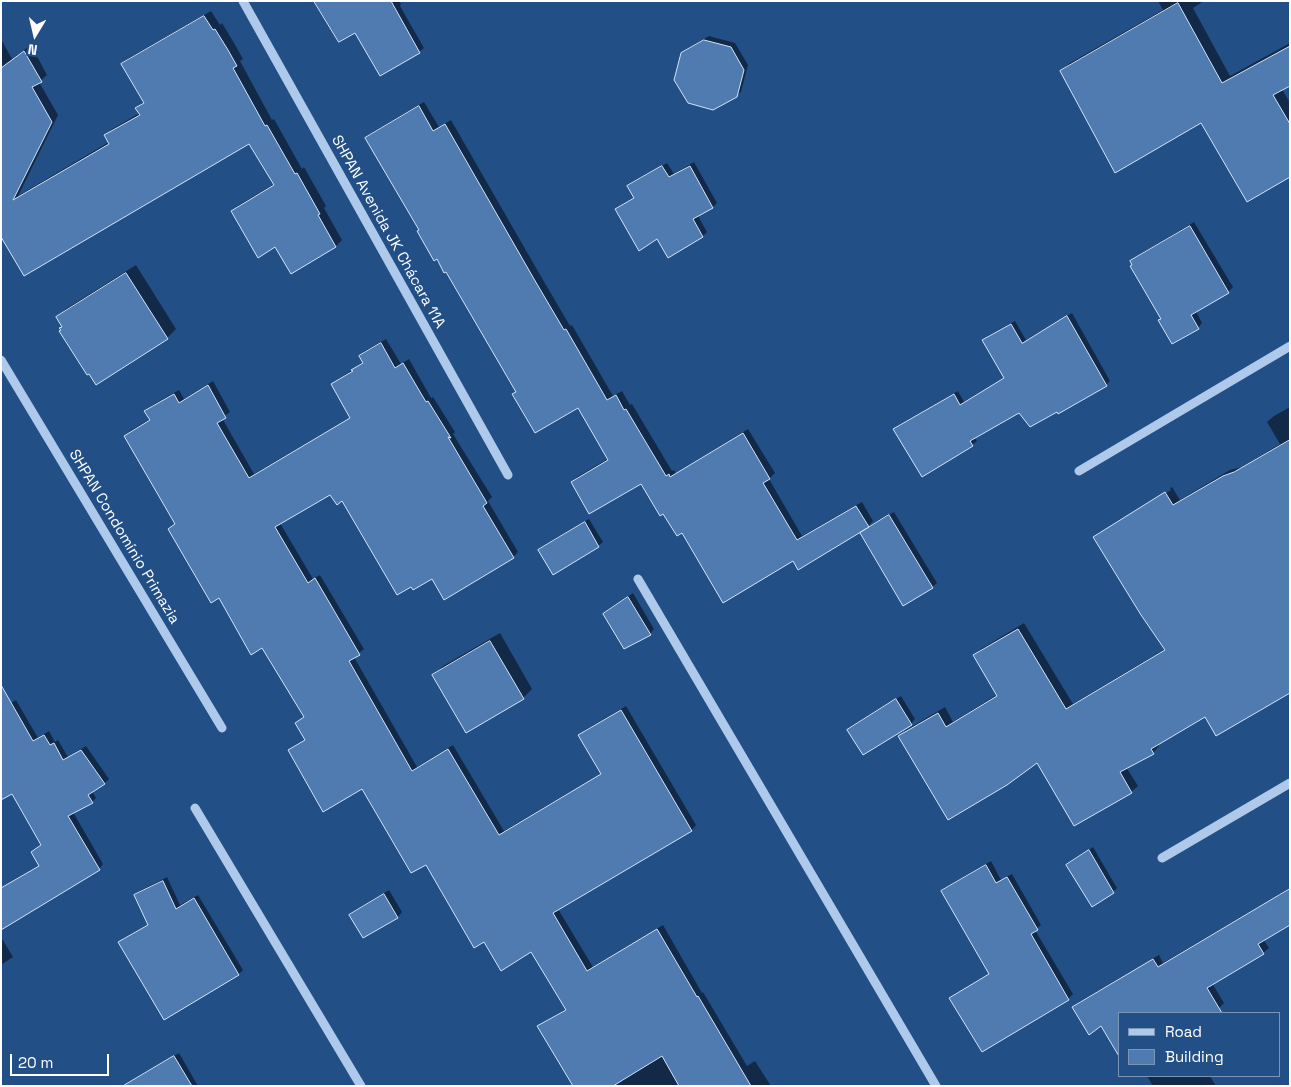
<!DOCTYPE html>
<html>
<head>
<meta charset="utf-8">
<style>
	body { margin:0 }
	#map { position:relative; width:1291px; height:1087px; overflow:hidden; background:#234f87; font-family:"Space Grotesk",sans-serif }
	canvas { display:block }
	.frame { position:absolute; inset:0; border:2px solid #fff; pointer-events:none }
	.legend { position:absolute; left:1118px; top:1012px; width:162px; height:65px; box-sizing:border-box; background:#234f87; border:1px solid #7b95b7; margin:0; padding:6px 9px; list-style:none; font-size:15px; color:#fff }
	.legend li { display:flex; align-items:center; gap:10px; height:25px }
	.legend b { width:25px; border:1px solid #7b95b7 }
	.north { position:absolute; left:10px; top:10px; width:50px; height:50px; -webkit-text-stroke:4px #234f87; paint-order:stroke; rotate:189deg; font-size:14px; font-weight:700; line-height:20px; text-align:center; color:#fff }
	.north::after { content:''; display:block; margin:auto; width:18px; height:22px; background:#fff; clip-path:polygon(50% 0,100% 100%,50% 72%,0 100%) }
	.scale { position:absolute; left:10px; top:1054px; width:99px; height:22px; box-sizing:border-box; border:2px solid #fff; border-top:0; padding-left:6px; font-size:15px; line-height:18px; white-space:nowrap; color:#fff; -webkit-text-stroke:4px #234f87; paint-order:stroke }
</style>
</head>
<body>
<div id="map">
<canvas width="1291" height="1087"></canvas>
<div class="frame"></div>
<ul class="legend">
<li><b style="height:6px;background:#aec9e9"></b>Road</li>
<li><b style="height:14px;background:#507bb1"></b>Building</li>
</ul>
<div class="north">N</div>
<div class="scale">20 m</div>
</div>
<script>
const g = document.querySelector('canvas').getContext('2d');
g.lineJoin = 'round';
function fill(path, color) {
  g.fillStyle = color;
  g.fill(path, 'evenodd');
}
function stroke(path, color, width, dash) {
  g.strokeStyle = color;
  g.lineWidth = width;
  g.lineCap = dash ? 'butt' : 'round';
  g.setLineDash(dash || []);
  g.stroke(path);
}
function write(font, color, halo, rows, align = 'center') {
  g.font = font + ' "Space Grotesk",sans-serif';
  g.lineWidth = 5;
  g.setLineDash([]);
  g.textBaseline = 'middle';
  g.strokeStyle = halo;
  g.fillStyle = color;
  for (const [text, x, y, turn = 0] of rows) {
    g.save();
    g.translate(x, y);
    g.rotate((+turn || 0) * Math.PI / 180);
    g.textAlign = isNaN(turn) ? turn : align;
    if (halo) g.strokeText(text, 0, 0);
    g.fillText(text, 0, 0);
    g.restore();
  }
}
const shadow = new Path2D(`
	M 316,1 L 399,1 L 401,4 L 400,6 L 424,48 L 419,52 L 355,32 Z
	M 1158,1 L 1204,1 L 1193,8 L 1230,76 L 1290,43 L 1290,84 L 1282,89 L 1290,103 L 1290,175 L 1202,121 L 1062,71 L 1070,63 L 1163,10 Z
	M 211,11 L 220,25 L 222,23 L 234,43 L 243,59 L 240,61 L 272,120 L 274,119 L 302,169 L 304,167 L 326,206 L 324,208 L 342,240 L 336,246 L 276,245 L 232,211 L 239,205 L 274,184 L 250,143 L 1,235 L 1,39 L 12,59 L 31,45 L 47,75 L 39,82 L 58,115 L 18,196 L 109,142 L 105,136 L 112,129 L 140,113 L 137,108 L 144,101 L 122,64 L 129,58 Z
	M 709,36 L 735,43 L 748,65 L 741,92 L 736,96 L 682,54 L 687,49 Z
	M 424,102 L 439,127 L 451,120 L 539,273 L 570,326 L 572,325 L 613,396 L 622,391 L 630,405 L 632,404 L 672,471 L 674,470 L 676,473 L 748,429 L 775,473 L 769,479 L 802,536 L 862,502 L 873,521 L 868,526 L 869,527 L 894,512 L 937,583 L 932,587 L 862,533 L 866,528 L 793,560 L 682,531 L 641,482 L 572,482 L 577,477 L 609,458 L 578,407 L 514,394 L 517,391 L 447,270 L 421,230 L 367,138 L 372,133 Z
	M 694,162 L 717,203 L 713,207 L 698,216 L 707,232 L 703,236 L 668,256 L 657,238 L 616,209 L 621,205 L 635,197 L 629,186 L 633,182 L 667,163 L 674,174 Z
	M 1194,222 L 1233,287 L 1228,292 L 1196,311 L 1202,323 L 1198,328 L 1160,320 L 1162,318 L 1131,262 L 1136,257 Z
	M 136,265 L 176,329 L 167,338 L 97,384 L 57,318 L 66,309 Z
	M 1072,313 L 1110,381 L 1106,385 L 1057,410 L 1020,411 L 974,437 L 977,441 L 972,445 L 895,429 L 899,425 L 958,391 L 964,402 L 1005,377 L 984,341 L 988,336 L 1015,321 L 1026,340 Z
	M 386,339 L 401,364 L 409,359 L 431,398 L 433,397 L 455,432 L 453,434 L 492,497 L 488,501 L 518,552 L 513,557 L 432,577 L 343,499 L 331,494 L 280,523 L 313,579 L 320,575 L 364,649 L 354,657 L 417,767 L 453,745 L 504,831 L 602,773 L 580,735 L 585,730 L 626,706 L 696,825 L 692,830 L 558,909 L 593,967 L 663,925 L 702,993 L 703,992 L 747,1066 L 755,1061 L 771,1086 L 575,1086 L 539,1027 L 544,1022 L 566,1009 L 532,951 L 485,940 L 426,863 L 362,787 L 289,750 L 294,746 L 306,739 L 296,723 L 305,716 L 263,646 L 220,597 L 169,530 L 176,523 L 125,436 L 130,431 L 150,419 L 146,411 L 151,406 L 179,390 L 184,399 L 213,381 L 230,412 L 222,418 L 254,474 L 351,417 L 332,384 L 337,380 L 352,370 L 363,362 L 360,356 L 365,351 Z
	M 1290,407 L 1290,692 L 1205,716 L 1157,743 L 1159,746 L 1153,753 L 1126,767 L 1138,786 L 1131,792 L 1037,761 L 900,736 L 906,730 L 945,707 L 953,722 L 998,694 L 974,655 L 981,649 L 1024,623 L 1073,704 L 1165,649 L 1095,537 L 1100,531 L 1100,534 L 1171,490 L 1170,488 L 1172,487 L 1180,500 L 1230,470 L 1242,467 L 1280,444 L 1267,422 L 1274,416 Z
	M 589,519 L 603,542 L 598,546 L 539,551 L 544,546 Z
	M 633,593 L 654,629 L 650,634 L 604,614 L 608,610 Z
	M 500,633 L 532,689 L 523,698 L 434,675 L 443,666 Z
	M 901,696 L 915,719 L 911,724 L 863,753 L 849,730 L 853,726 Z
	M 16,700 L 38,738 L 49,731 L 55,742 L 58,740 L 68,757 L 86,746 L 109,779 L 105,783 L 92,791 L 96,798 L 92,802 L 73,812 L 103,864 L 99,869 L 1,904 L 1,888 L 40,865 L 33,852 L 42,844 L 12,793 L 1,709 Z
	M 1093,847 L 1117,888 L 1113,892 L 1067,865 L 1072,861 Z
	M 991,861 L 1001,880 L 1012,874 L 1041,925 L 1035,930 L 1073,994 L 1068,999 L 982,1050 L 951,998 L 955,994 L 990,973 L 942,891 L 947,887 Z
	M 167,877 L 180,905 L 198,895 L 243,970 L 239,974 L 120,943 L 124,938 L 149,924 L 135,895 L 140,891 Z
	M 1290,888 L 1290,924 L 1263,939 L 1269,948 L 1263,953 L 1212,983 L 1224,1003 L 1219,1008 L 1210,1013 L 1120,1013 L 1102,1024 L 1074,1007 L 1079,1002 L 1159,955 L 1163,963 Z
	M 389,890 L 402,912 L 398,917 L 363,936 L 351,915 L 355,911 Z
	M 1,937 L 13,957 L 1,965 Z
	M 179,1053 L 198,1086 L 122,1086 Z
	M 1147,1076 L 1210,1076 L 1216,1086 L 1153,1086 Z`);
const building = new Path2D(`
	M 314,1 L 391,1 L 420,53 L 380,76 L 355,33 L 339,42 Z
	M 1178,3 L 1222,83 L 1290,46 L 1290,86 L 1273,95 L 1290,124 L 1290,177 L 1247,202 L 1201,123 L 1115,173 L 1060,71 Z
	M 204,16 L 213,30 L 215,29 L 228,50 L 237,66 L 233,68 L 265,126 L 267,125 L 295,174 L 297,173 L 320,214 L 318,215 L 336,247 L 291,274 L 275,247 L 258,258 L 231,211 L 274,185 L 249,144 L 24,276 L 1,237 L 1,68 L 24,51 L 42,82 L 32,87 L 52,122 L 13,200 L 109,144 L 104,135 L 140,115 L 135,108 L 144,103 L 121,64 Z
	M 704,40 L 731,47 L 744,70 L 737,97 L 713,110 L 688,103 L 674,80 L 681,53 Z
	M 419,106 L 433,131 L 445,124 L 534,279 L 564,330 L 566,329 L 607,400 L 616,395 L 624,410 L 626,409 L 666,476 L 669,474 L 670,477 L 743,433 L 770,479 L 763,483 L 797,540 L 856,506 L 869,527 L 798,570 L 793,561 L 723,603 L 682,533 L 677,536 L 663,514 L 660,516 L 641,484 L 589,514 L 571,482 L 608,460 L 578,408 L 535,433 L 512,394 L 516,392 L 446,272 L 444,273 L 437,259 L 434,261 L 417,231 L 419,230 L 365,138 Z
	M 662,166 L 669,177 L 690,166 L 713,208 L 693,219 L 703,237 L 668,258 L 657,239 L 639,251 L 615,209 L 634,198 L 627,186 Z
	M 1190,226 L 1229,293 L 1191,315 L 1199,329 L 1172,344 L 1158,320 L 1161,319 L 1130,266 L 1132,265 L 1130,261 Z
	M 126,273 L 168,339 L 96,385 L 89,374 L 87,375 L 59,331 L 61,330 L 59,328 L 62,327 L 56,317 Z
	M 1067,316 L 1107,386 L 1058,414 L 1057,412 L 1030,427 L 1019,413 L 970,441 L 973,446 L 922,477 L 893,429 L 954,394 L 960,405 L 1004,378 L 982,340 L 1011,324 L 1022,343 Z
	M 381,343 L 395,368 L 403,363 L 426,402 L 428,401 L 451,438 L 448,437 L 487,503 L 483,506 L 514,558 L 444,600 L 432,579 L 413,590 L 411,587 L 397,595 L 342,501 L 337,505 L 330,495 L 275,527 L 308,583 L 315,578 L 360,655 L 349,661 L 412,771 L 448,749 L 499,835 L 601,774 L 578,735 L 621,710 L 692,831 L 553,913 L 587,971 L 657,929 L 697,997 L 698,996 L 751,1086 L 679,1086 L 662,1056 L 613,1086 L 573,1086 L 537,1026 L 566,1010 L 531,952 L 501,971 L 484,942 L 474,948 L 426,865 L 411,873 L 362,789 L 323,812 L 288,750 L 305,740 L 295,723 L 304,717 L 262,648 L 251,655 L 219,598 L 211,603 L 168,529 L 175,524 L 124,436 L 150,420 L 144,411 L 174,394 L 179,403 L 208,385 L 226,418 L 217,423 L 249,478 L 350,418 L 331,384 L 353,371 L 351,370 L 363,363 L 359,356 Z
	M 1290,440 L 1290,693 L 1216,736 L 1205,717 L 1151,749 L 1154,754 L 1120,772 L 1132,793 L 1074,826 L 1037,763 L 1007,785 L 948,820 L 898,736 L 938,713 L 946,727 L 997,696 L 973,655 L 1018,629 L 1066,709 L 1165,650 L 1141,615 L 1093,537 L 1165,492 L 1173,505 L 1223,476 L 1234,472 Z
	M 889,515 L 933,588 L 903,606 L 860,533 Z
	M 585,522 L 599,547 L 553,575 L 538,550 Z
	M 628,597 L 651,635 L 624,649 L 603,614 Z
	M 490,641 L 524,699 L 466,733 L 432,675 Z
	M 1,685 L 33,741 L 44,735 L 50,745 L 54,743 L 63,760 L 81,750 L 105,784 L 88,795 L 93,803 L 68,816 L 100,870 L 1,930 L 1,888 L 39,866 L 31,852 L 41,845 L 12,794 L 1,800 Z
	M 896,699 L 912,725 L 863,755 L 847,730 Z
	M 1089,850 L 1114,893 L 1092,907 L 1066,865 Z
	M 986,865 L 996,883 L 1007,877 L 1038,930 L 1031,934 L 1069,1000 L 982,1052 L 949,998 L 989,974 L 941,891 Z
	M 163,881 L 176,909 L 194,898 L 239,975 L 164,1020 L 118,942 L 148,925 L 134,895 Z
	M 1290,889 L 1290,925 L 1258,944 L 1264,954 L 1207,988 L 1222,1013 L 1120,1013 L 1120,1058 L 1101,1026 L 1089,1035 L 1072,1007 L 1153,959 L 1158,967 L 1279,895 Z
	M 384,894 L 398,918 L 363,938 L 349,915 Z
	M 174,1056 L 192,1086 L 123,1086 Z`);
const minor = new Path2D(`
	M 243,1 L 508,475
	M 1,360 L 222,728
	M 1079,471 L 1290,346
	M 638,579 L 936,1086
	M 195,808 L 361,1086
	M 1162,858 L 1290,783`);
const streetNames = [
	["SHPAN Avenida JK Chácara 11A",388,232,61],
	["SHPAN Condomínio Primazia",124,537,59]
];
fill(shadow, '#0007');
fill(building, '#507bb1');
stroke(building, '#d2e3f7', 1);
stroke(minor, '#aec9e9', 9);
write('15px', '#fff', '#234f87', streetNames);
</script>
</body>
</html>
